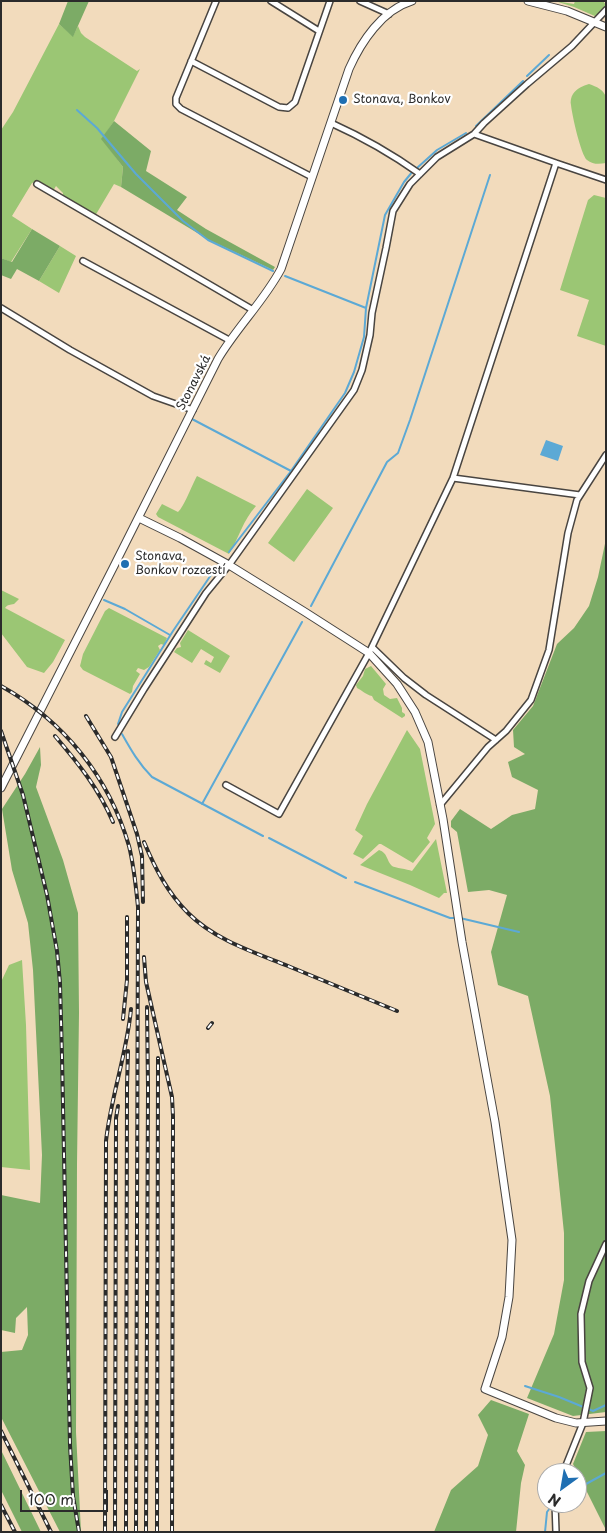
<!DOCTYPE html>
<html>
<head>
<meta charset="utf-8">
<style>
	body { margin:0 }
	#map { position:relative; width:607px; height:1533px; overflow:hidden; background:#f2dbbc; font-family:"Playpen Sans",sans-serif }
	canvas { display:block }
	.frame { position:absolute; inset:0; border:2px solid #2b2b2b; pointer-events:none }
	.north { position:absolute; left:537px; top:1463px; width:50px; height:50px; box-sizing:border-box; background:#fff; border:1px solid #aaa; border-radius:50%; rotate:212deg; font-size:14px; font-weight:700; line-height:20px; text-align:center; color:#2b2b2b }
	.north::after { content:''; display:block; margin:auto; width:18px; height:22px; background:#1f6fb2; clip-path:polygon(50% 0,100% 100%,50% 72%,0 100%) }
	.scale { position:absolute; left:20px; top:1490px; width:88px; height:22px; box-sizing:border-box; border:2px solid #2b2b2b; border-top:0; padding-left:6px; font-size:15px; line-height:18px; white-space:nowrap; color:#2b2b2b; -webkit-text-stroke:4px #fff; paint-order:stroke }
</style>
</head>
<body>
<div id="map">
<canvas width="607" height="1533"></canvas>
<div class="frame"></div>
<div class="north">N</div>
<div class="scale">100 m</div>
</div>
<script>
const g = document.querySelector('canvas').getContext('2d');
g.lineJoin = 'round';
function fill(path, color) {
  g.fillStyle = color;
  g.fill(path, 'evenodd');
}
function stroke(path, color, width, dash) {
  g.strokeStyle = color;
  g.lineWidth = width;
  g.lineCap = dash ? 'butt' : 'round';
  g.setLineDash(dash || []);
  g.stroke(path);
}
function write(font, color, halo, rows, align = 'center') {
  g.font = font + ' "Playpen Sans",sans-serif';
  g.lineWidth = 4.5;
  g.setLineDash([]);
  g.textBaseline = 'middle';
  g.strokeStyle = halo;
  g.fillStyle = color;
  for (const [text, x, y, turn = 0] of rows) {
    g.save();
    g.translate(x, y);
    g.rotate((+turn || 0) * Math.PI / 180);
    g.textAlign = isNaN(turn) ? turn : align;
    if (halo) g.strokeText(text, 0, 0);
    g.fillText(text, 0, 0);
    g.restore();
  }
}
const green = new Path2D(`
	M 555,1 L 574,4 L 575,1 L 603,1 L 606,5 L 602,9 L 603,11 L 597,17 L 574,7 Z
	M 59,24 L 73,36 L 78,26 L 81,33 L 85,37 L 137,71 L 140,69 L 114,121 L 102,139 L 123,167 L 121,187 L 114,184 L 95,216 L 63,197 L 63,193 L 56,186 L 53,191 L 38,181 L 32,183 L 12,216 L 32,229 L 11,262 L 1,258 L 1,130 L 13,112 Z
	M 589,84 C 597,87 603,89 606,97 L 606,163 C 600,164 593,165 587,160 C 581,155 572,115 571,105 C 570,102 571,97 573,94 C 577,88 583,86 589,84 Z
	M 594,195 L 606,198 L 606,346 L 577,336 L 589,300 L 560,290 L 588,200 Z
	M 60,246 L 76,256 L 59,293 L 39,281 Z
	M 197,476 L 256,506 C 243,520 239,538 229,554 L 158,517 L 156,514 L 162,504 L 178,512 C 184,507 192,485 197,476 Z
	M 307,489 L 333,508 L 294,562 L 268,543 Z
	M 1,590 L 19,599 L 14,604 C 10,605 8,604 5,608 L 7,609 L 65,640 L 53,662 L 44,673 L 27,667 L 1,633 Z
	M 109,608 L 167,638 L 164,645 L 161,644 L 158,646 L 160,650 L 149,667 L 144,670 L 138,668 L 136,671 L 140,674 L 133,686 L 132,692 L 130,694 L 83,670 L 80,666 L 83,654 L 105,611 Z
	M 188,630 L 230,656 L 220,673 L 204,664 L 206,660 L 211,663 L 214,657 L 201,649 L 192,663 L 174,652 L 177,648 L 181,647 L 180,643 Z
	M 371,666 L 386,684 L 383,689 L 384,695 L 390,699 L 397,698 L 402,708 L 402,712 L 405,714 L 405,716 L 402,718 L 374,700 L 372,696 C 366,695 362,690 357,688 L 356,685 L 363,676 L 365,669 Z
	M 407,730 L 420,749 L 435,824 L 427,838 L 430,842 L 413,863 L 381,844 L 379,844 L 363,859 L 353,854 L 363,836 L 355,830 L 367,804 Z
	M 436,839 L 447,893 L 444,893 L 439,898 L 410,885 L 360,865 L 379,850 C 388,853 386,860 392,866 C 395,868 407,869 412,871 Z
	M 22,960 L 26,1025 L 30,1170 L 1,1167 L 1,982 L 9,965 Z`);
const forest = new Path2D(`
	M 68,1 L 89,1 L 73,37 L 59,24 Z
	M 114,121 L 151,151 L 146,171 L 187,197 L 177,210 L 206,229 L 275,267 L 273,270 L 209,240 L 121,187 L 123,167 L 101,139 Z
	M 32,229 L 60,246 L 39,281 L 17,269 L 11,279 L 1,275 L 1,258 L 12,262 Z
	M 606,539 L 606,1412 L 573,1416 L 527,1398 L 554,1334 L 564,1280 L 564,1233 L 550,1096 L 528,996 L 498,985 L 491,952 L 507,895 L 489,890 L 468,892 L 457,832 L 451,827 L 451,821 L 460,809 L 491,829 L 512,815 L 535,809 L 538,790 L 512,777 L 508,762 L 525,754 L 514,747 L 513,730 L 533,706 L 557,644 L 574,628 L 589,606 L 598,577 Z
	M 40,747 L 41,765 L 36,787 L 63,860 L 78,913 L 79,1013 L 77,1164 L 76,1432 L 81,1532 L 60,1532 L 1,1417 L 1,1352 L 22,1350 L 28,1335 L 27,1307 L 16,1318 L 15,1333 L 1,1330 L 1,1195 L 40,1203 L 42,1155 L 33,970 L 28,923 L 12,870 L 2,809 L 25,774 Z
	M 491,1400 L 529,1414 L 517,1451 L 525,1465 L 521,1483 L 516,1532 L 434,1532 L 451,1490 L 478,1466 L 488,1435 L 478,1415 Z
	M 606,1431 L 606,1530 L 573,1464 L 586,1432 Z
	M 1,1450 L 41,1532 L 22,1532 L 1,1490 Z`);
const water = new Path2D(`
	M 546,440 L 563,446 L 558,461 L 540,455 Z`);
const stream = new Path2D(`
	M 527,76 L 549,55
	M 77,110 L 97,128 L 136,174 L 183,221 L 208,240 L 273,271
	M 476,126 L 523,81
	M 417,168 L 437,150 L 466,133
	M 285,276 L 366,308
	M 192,419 L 291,471
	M 229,552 L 291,471 L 345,393 L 354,372 L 364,337 L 366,308 L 385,215 L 404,182 L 413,171
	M 104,600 L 125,609 L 170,635
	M 311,606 L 387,462 L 398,453 L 410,420 L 490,175
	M 118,724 L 122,712 L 173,631 L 213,572
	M 122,734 C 131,750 139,764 152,777 L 263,836
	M 202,804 L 302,622
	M 269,838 L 346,878
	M 355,882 L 450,918 L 455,918
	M 460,918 L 519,932
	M 525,1386 L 559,1397 L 593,1411 L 606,1405
	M 577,1489 L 606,1473
	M 545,1532 L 547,1512 L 553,1504`);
const minor = new Path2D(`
	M 216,1 L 176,98 L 176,104 L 181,109 L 312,177
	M 271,1 L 319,31
	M 360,1 L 389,14
	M 191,61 L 279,107 L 288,108 L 295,102 L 330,1
	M 331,123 C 362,137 392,154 420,174
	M 474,134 L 556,163
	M 37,184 L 253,310
	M 83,261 L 229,340
	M 1,308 L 70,350 L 153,396 L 193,410
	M 453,478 L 580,495
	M 372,647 L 404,678 L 426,695 L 496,740
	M 115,737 L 144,689 L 206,593 L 229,565 L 354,390 L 362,370 L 370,335 L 372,313 L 386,248 L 393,211 L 410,184 L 437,157 L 474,134 L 484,123 L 527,84 L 572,46 L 606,10
	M 226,785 L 279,814 L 369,653 L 453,478 L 556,163 L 606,180
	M 440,805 L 488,747 L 506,731 L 531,700 L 549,650 L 568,533 L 577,500 L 606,455
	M 563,1473 L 583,1423 L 590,1388 L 582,1362 L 581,1314 L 589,1281 L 606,1244
	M 555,1503 L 556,1532`);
const tertiary = new Path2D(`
	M 528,1 L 567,11 L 606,27
	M 139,518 L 180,538 L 229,565 L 305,612 L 369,653 L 397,684 L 415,712 L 428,742 L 443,819 L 462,942 L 495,1122 L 512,1240 L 509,1297 L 502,1337 L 485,1389 L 556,1418 L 576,1423 L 606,1421
	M 1,788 L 114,566 L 218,359 C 237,327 264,301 281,269 L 349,69 C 361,42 382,10 412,1`);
const rail = new Path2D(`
	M 1,686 C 64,721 109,777 129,846 C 134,866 136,887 138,907 L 136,1532
	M 86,716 L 111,757 L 137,834 L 142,856 L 143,902
	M 1,731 L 23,795 L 47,895 L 57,951 L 60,983 L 62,1057 L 70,1445 L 73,1496 L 79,1532
	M 55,736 C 78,763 99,789 113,822
	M 144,842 C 155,868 167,892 188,913 C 215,940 253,952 288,966 C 324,981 361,996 397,1011
	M 144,957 L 146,982 L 172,1097 L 173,1116 L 172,1532
	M 123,1019 L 127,980 L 127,917
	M 208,1028 L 212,1023
	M 1,1431 L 51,1532
	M 1,1505 L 15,1532
	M 105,1532 L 106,1141 C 111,1096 127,1053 131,1009
	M 115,1532 L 116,1118 L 118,1106
	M 126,1532 L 127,1086 L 128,1051
	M 146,1532 L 148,1088 L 147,1007
	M 157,1532 L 158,1058`);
const markers = [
	[343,100,5,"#1f6fb2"],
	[125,564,5,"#1f6fb2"]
];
const poiNames = [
	["Stonava, Bonkov",353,100],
	["Stonava,",135,557],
	["Bonkov rozcestí",135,571]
];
const streetNames = [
	["Stonavská",194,383,-63]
];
fill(green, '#9bc674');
fill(forest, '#7cab66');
fill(water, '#5ca9d5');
stroke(stream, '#5ca9d5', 2);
stroke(minor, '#494541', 8);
stroke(tertiary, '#494541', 9);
stroke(minor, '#fff', 5);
stroke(tertiary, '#fff', 7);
stroke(rail, '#2b2b2b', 4);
stroke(rail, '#fff', 2, [5.5]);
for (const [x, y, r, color] of markers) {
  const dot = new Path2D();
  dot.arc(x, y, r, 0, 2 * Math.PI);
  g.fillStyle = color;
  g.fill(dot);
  stroke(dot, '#fff', 2);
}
write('12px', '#2b2b2b', '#fff', poiNames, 'left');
write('12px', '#2b2b2b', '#fff', streetNames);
</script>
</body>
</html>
